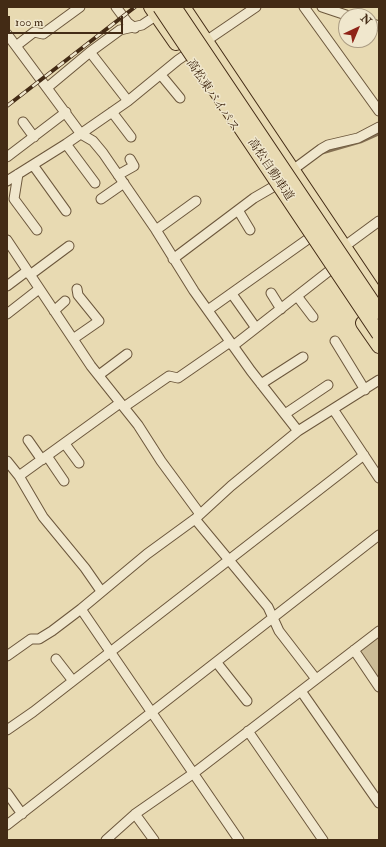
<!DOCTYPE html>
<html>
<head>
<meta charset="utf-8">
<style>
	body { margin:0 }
	#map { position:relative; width:386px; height:847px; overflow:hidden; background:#e8dab2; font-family:"IM FELL Double Pica",serif }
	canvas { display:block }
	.frame { position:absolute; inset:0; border:8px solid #432b15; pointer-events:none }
	.north { position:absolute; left:338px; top:8px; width:40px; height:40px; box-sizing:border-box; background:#f0e7cd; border:1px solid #ab9c83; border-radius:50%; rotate:44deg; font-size:11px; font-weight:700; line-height:16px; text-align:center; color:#432b15 }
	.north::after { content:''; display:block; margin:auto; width:14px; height:18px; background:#8f2418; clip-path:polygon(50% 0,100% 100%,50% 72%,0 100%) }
	.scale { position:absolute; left:8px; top:16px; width:115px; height:18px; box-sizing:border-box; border:2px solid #432b15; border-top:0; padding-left:5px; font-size:12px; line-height:14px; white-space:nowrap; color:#432b15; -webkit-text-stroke:3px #f0e7cd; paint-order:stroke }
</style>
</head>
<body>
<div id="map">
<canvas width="386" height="847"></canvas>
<div class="frame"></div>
<div class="north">N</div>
<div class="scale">100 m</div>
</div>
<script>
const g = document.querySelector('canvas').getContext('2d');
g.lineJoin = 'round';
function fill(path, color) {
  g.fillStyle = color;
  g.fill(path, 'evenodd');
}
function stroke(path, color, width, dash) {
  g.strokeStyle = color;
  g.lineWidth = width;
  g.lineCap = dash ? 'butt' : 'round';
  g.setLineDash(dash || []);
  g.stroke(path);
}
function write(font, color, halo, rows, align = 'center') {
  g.font = font + ' "IM FELL Double Pica","Noto Serif JP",serif';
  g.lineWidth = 3;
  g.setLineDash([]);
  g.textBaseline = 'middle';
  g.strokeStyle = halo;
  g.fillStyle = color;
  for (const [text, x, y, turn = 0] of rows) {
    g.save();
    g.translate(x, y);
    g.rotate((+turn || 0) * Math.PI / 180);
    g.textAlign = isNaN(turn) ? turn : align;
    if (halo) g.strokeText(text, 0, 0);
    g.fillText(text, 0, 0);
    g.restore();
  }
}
const green = new Path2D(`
	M 379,634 L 379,682 L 357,650 Z`);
const stream = new Path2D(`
	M 323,153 L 361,142 L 379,134`);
const minor = new Path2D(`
	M 116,7 L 128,23 L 135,28
	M 304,7 L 379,111
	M 322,7 L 349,16
	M 370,23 L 379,26
	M 7,34 L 81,134 L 93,141 L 103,153 L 156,230 L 194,291 L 251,371 L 298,431
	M 16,46 L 34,32 L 43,34 L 80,7
	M 90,52 L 128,101
	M 161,75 L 180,98
	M 48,87 L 90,52 L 120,30 L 142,25 L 157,15
	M 112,112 L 131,137
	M 23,122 L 34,137
	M 66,144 L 95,183
	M 7,157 L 66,112
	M 33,165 L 66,211
	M 294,169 L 321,149 L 328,145 L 358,138 L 379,127
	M 18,174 L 14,199 L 37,230
	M 118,175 L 134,166 L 130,159
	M 7,181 L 66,144 L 128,101 L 178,60 L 256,7
	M 101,199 L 124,183
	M 238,210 L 250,230
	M 156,230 L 196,201
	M 7,240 L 91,366 L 138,425 L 161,461 L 200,514
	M 345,246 L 379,221
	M 173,259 L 254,198 L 273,187
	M 30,275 L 69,246
	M 7,286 L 27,271
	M 271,293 L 281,309
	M 232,294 L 256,328
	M 297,296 L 313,317
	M 208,310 L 308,239
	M 54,311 L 65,301
	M 7,314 L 39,289
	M 73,339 L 99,321 L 78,295 L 77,289
	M 335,341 L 365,390
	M 233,346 L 329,271
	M 99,375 L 127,354
	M 261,384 L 303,357
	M 124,407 L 169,376 L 178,378 L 230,342
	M 333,409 L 379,478
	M 285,414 L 328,385
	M 28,440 L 42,460
	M 65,444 L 79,463
	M 47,456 L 64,481
	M 7,461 L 19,476 L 120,403
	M 19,476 L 43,517 L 85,568 L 101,591
	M 195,519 L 268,607 L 279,631 L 316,679
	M 81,609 L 239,840
	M 354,650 L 379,687
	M 7,656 L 31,639 L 39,639 L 52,631 L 81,609 L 147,554 L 195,519 L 231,486 L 298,431 L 379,380
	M 56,659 L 73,681
	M 217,663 L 247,701
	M 301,691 L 379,803
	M 7,730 L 33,712 L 364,455
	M 248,731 L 323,840
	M 7,793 L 22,814
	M 135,814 L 154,840
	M 7,825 L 379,535
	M 106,840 L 135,814 L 194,773 L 379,631`);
const highway = new Path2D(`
	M 151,7 L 176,43
	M 183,7 L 379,299
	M 363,323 L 379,346`);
const rail = new Path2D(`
	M 7,106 L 135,7`);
const highwayBridge = new Path2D(`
	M 160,7 L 379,334
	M 174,7 L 379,312`);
const streetNames = [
	["高松東バイパス",212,96,56],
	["高松自動車道",270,170,56]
];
fill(green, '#ccbc97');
stroke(stream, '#847053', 2.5);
stroke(minor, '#6c573c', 11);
stroke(highway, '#432b15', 16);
stroke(minor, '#f0e7cd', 9);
stroke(highway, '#e8dab2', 14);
stroke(rail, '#432b15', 4);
stroke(rail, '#f0e7cd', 2.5, [8]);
stroke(highwayBridge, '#432b15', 16, []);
stroke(highwayBridge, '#e8dab2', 14);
write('12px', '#432b15', '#f0e7cd', streetNames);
</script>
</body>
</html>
